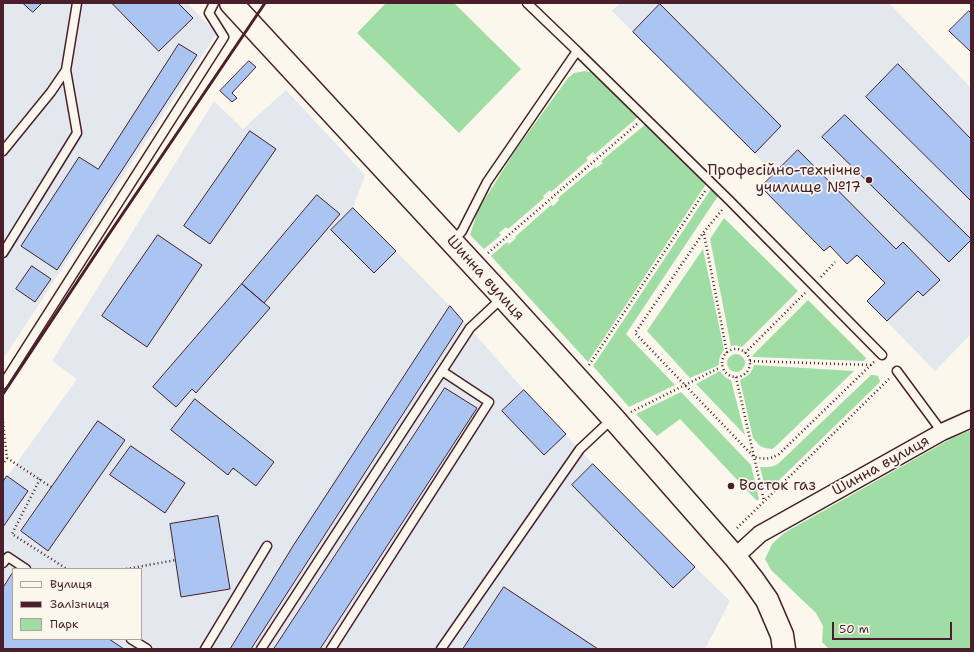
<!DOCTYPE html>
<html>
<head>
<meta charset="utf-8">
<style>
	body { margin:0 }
	#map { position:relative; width:974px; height:652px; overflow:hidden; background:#fbf7ec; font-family:"Shantell Sans",sans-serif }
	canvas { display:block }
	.frame { position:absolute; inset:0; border:4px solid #4a1f2b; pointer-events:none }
	.legend { position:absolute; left:12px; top:568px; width:130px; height:72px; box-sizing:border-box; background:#fbf7ec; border:1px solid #b4a19f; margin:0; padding:5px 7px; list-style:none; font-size:12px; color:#4a1f2b }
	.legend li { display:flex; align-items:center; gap:8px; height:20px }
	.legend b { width:20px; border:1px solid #b4a19f }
	.scale { position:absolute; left:832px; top:622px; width:120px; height:18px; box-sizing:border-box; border:2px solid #4a1f2b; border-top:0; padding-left:5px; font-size:12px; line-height:14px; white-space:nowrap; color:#4a1f2b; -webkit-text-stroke:3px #fbf7ec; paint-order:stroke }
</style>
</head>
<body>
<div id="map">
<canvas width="974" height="652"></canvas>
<div class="frame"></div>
<ul class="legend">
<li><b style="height:5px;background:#fbf7ec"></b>Вулиця</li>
<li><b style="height:5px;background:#4a1f2b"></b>Залізниця</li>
<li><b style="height:11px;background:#9fdda5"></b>Парк</li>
</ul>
<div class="scale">50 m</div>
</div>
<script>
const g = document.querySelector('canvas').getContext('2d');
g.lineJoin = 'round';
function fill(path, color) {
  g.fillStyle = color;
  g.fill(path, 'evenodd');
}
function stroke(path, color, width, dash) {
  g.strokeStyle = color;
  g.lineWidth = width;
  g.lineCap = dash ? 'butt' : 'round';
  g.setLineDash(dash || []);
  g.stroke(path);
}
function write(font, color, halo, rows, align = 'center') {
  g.font = font + ' "Shantell Sans",sans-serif';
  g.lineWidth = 3.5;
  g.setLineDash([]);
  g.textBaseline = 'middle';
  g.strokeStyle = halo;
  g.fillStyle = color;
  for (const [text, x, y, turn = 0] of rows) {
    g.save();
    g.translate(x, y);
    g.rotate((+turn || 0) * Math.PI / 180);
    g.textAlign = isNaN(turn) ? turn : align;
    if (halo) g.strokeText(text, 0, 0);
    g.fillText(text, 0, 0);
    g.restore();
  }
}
const built = new Path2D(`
	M 3,3 L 187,3 L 217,33 L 3,359 Z
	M 620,3 L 889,3 L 971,88 L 971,334 L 935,371 L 867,301 L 885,283 L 857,255 L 847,264 L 830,246 L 824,251 L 761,187 L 774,173 L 612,11 Z
	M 286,90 L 365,175 L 353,208 L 450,306 L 524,390 L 593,464 L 695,567 L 730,601 L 705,649 L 3,649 L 3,482 L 77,379 L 52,361 L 214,101 L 243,129 ZM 13,569 L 141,569 L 141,639 L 13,639 Z`);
const green = new Path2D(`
	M 386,3 L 454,3 L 521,69 L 459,133 L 357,33 Z
	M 585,71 L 591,72 L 597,76 L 639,116 L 595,154 L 593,152 L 586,158 L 588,160 L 551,192 L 550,190 L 543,196 L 544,198 L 508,229 L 506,227 L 499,233 L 501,235 L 484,249 L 470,235 L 478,210 L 515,151 L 568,78 L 574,73 Z
	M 646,124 L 706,184 L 588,362 L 491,256 L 507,242 L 509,244 L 516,238 L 515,237 L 551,205 L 553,206 L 559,200 L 558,198 L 595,167 L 596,168 L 603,163 L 601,161 Z
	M 711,189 L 718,196 L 626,334 L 675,385 L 629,407 L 593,366 Z
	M 724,218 L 798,291 L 742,347 L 735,345 L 731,346 L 710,239 Z
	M 703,249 L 724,350 C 720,355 719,358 719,365 L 690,378 L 647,331 Z
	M 808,300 L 866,358 L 864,361 L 753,357 L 752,356 Z
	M727 363a9 9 0 1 1 18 0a9 9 0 1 1-18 0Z
	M 754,365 L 854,371 L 776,446 L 772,449 L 765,448 L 760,446 L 753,438 L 740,380 C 747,377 752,373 754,365 Z
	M 720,371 C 723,375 726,379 731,380 L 745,435 L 696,384 Z
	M 871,375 L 874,375 L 878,376 L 880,381 L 879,383 L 771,488 L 768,488 L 764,483 L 760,467 C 768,468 773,467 779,463 Z
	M 681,392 L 751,465 L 759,499 L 757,501 L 680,419 L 657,436 L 636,414 Z
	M 971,430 L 971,649 L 829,649 L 822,642 L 823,626 L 816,613 L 771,570 L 765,559 L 772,544 L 784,533 L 954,437 Z`);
const building = new Path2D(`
	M 23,3 L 42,3 L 33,12 Z
	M 112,3 L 178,3 L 193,18 L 159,51 Z
	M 660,4 L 781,126 L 755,153 L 633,32 Z
	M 969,11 L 971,13 L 971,52 L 949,31 Z
	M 179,44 L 197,55 L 57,270 L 21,246 L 79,157 L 98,169 Z
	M 249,61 L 256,67 L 232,93 L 237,98 L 232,102 L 220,91 Z
	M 898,64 L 971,139 L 971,201 L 866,97 Z
	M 845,115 L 971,239 L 971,240 L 949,262 L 822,137 Z
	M 250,131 L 276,149 L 210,244 L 184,226 Z
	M 798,150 L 896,249 L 903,242 L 940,280 L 923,296 L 918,291 L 887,321 L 867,301 L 885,283 L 857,255 L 847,264 L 830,246 L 824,251 L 761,187 Z
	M 317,195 L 340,214 L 264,303 L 242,284 Z
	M 353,208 L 396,251 L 374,273 L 331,230 Z
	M 158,235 L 202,265 L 147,347 L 102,316 Z
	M 32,266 L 51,279 L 35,302 L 16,289 Z
	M 242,284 L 270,308 L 196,393 L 192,389 L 176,407 L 153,387 Z
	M 450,306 L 463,321 L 251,649 L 230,649 L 293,546 Z
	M 445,388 L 477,408 L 320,649 L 274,649 Z
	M 524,390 L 566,434 L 544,455 L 502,411 Z
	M 195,399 L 274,462 L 256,486 L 233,468 L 228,475 L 171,430 Z
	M 98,421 L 125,440 L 48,551 L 21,531 Z
	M 131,446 L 185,483 L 165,513 L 110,475 Z
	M 593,464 L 695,567 L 673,588 L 572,485 Z
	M 7,476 L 28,491 L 3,527 L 3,482 Z
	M 218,516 L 230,589 L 181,597 L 170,524 Z
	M 12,574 L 13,575 L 13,639 L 109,639 L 124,649 L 3,649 L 3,588 Z
	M 504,587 L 598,649 L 463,649 Z`);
const path = new Path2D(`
	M 722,210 L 703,233 L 635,333 L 754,457 C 765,459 769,460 779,454 L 874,362
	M 704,234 L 727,353
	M 488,253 L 637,124
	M 821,277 L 835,262
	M722 363a14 14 0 1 1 28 0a14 14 0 1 1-28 0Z
	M 745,353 L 805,293
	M 750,361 L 871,365
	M 589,365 L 705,191
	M 736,377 L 764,501
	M 631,412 L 719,368
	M 3,422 L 7,458 L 3,464
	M 7,458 L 51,487
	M 40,479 L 12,534 L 67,569
	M 737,528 L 889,379
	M 126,569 L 176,560`);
const lane = new Path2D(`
	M 577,51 L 729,200 L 882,355
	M 3,151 L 51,92 L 66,70 L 77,3
	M 453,241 L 462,231 L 487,182 L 577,51 L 527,3
	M 3,253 L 77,133 L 66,70
	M 897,371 L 942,432
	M 3,384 L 224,37 L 209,13 L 214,3
	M 3,563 L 8,557 L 26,569
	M 131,639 L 147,649
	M 205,649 L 267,546
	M 261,649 L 470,328 L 502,298
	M 331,649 L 489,402 L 442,371
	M 441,649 L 580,449 L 613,418`);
const street = new Path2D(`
	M 735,557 L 760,534 L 942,432 L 971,419`);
const secondary = new Path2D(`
	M 231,3 L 503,297 L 613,418 L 735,557 L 753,580 L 767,600 L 782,635 L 784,649`);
const rail = new Path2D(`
	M 3,394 L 105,240 L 265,3`);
const markers = [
	[869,180,4,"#4a1f2b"],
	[731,486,4,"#4a1f2b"]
];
const poiNames = [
	["Професійно-технічне",861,171],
	["училище №17",861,188],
	["Восток газ",739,486,"left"]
];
const streetNames = [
	["Шинна вулиця",485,278,48],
	["Шинна вулиця",881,466,-29]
];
fill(built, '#e3e8ee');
fill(green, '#9fdda5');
fill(building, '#aac5f2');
stroke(building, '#4a1f2b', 1);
stroke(lane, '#4a1f2b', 11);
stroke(street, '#4a1f2b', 19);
stroke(secondary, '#4a1f2b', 25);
stroke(path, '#4a1f2b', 2.5, [1, 3]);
stroke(lane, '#fbf7ec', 8);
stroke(street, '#fbf7ec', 16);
stroke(secondary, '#fbf7ec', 22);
stroke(rail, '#4a1f2b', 3);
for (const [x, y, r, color] of markers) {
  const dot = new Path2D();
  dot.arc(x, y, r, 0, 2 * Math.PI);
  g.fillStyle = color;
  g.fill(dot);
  stroke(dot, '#fbf7ec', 1.5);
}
write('15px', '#4a1f2b', '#fbf7ec', poiNames, 'right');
write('15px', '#4a1f2b', '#fbf7ec', streetNames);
</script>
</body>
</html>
